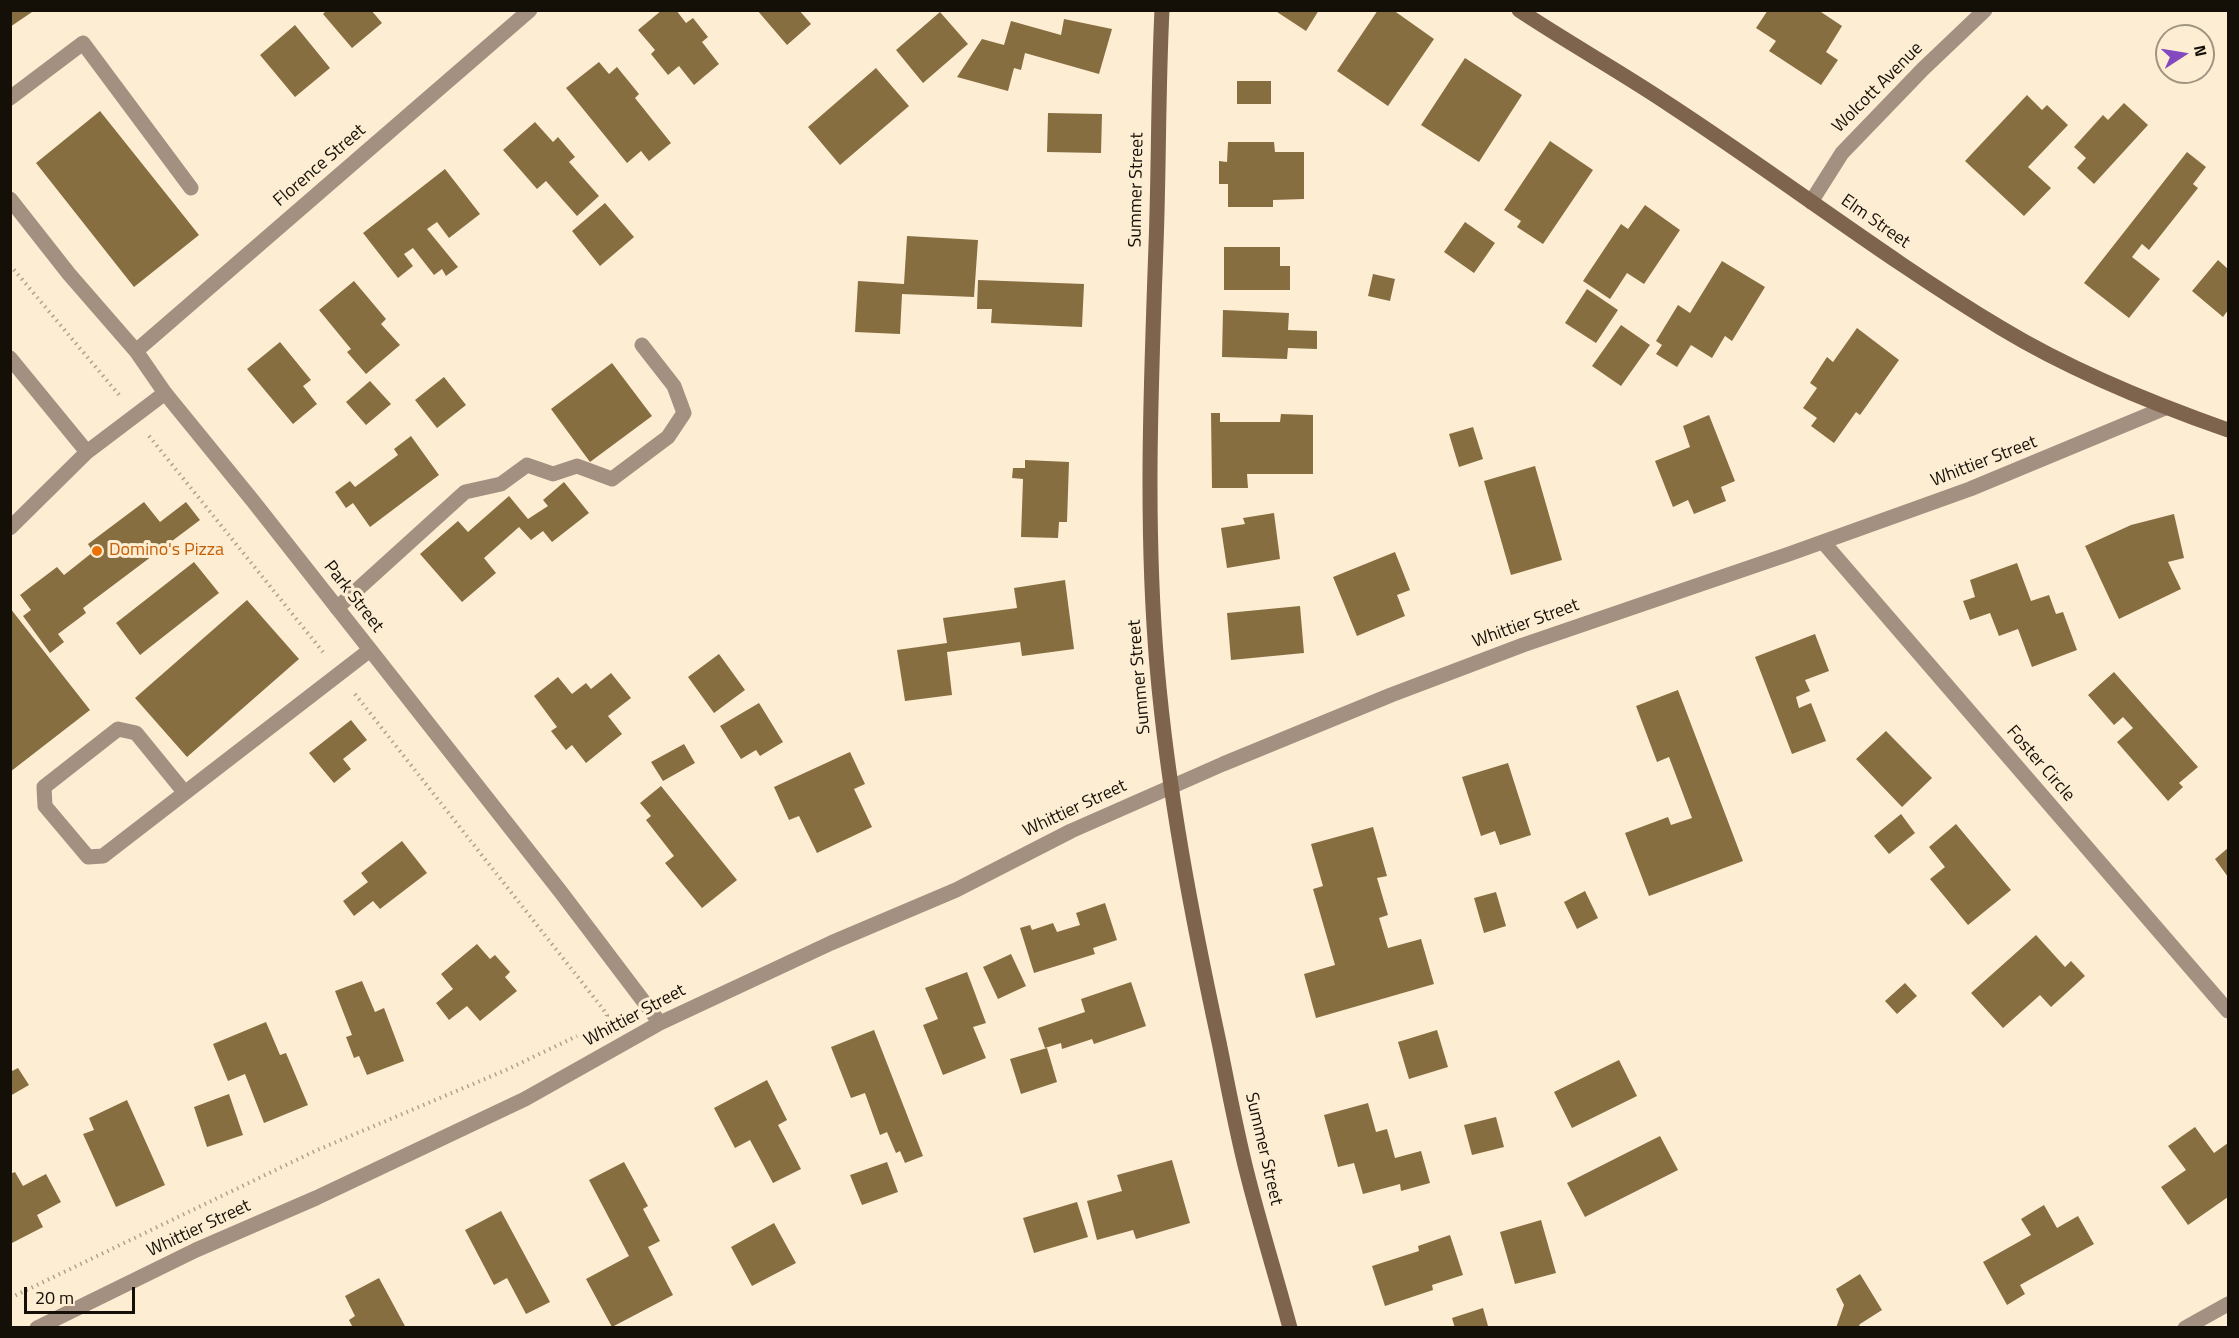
<!DOCTYPE html>
<html>
<head>
<meta charset="utf-8">
<style>
	body { margin:0 }
	#map { position:relative; width:2239px; height:1338px; overflow:hidden; background:#fdedd3; font-family:"Titillium Web",sans-serif }
	canvas { display:block }
	.frame { position:absolute; inset:0; border:12px solid #151007; pointer-events:none }
	.north { position:absolute; left:2155px; top:24px; width:60px; height:60px; box-sizing:border-box; background:#fdedd3; border:2px solid #a09581; border-radius:50%; rotate:78deg; font-size:16px; font-weight:700; line-height:24px; text-align:center; color:#151007 }
	.north::after { content:''; display:block; margin:auto; width:21px; height:27px; background:#834ac0; clip-path:polygon(50% 0,100% 100%,50% 72%,0 100%) }
	.scale { position:absolute; left:24px; top:1287px; width:111px; height:27px; box-sizing:border-box; border:3px solid #151007; border-top:0; padding-left:8px; font-size:18px; line-height:21px; white-space:nowrap; color:#151007; -webkit-text-stroke:4px #fdedd3; paint-order:stroke }
</style>
</head>
<body>
<div id="map">
<canvas width="2239" height="1338"></canvas>
<div class="frame"></div>
<div class="north">N</div>
<div class="scale">20 m</div>
</div>
<script>
const g = document.querySelector('canvas').getContext('2d');
g.lineJoin = 'round';
function fill(path, color) {
  g.fillStyle = color;
  g.fill(path, 'evenodd');
}
function stroke(path, color, width, dash) {
  g.strokeStyle = color;
  g.lineWidth = width;
  g.lineCap = dash ? 'butt' : 'round';
  g.setLineDash(dash || []);
  g.stroke(path);
}
function write(font, color, halo, rows, align = 'center') {
  g.font = font + ' "Titillium Web",sans-serif';
  g.lineWidth = 6;
  g.setLineDash([]);
  g.textBaseline = 'middle';
  g.strokeStyle = halo;
  g.fillStyle = color;
  for (const [text, x, y, turn = 0] of rows) {
    g.save();
    g.translate(x, y);
    g.rotate((+turn || 0) * Math.PI / 180);
    g.textAlign = isNaN(turn) ? turn : align;
    if (halo) g.strokeText(text, 0, 0);
    g.fillText(text, 0, 0);
    g.restore();
  }
}
const building = new Path2D(`
	M 10,10 L 35,10 L 10,27 Z
	M 327,10 L 371,10 L 382,23 L 352,48 L 323,14 Z
	M 662,10 L 676,10 L 686,23 L 693,18 L 708,37 L 702,42 L 719,64 L 694,85 L 679,66 L 668,75 L 651,54 L 655,50 L 638,30 Z
	M 757,10 L 799,10 L 811,24 L 787,45 Z
	M 1274,10 L 1319,10 L 1306,31 Z
	M 1378,10 L 1393,10 L 1434,39 L 1388,106 L 1337,71 Z
	M 1768,10 L 1818,10 L 1842,26 L 1826,52 L 1838,60 L 1821,85 L 1769,51 L 1776,41 L 1756,28 Z
	M 940,12 L 968,44 L 923,83 L 896,50 Z
	M 1064,19 L 1112,29 L 1099,74 L 1025,53 L 1021,70 L 1014,68 L 1008,91 L 957,77 L 982,39 L 1004,45 L 1011,21 L 1061,35 Z
	M 295,25 L 330,68 L 295,97 L 260,55 Z
	M 1465,58 L 1522,95 L 1479,162 L 1421,125 Z
	M 599,62 L 609,74 L 617,67 L 639,94 L 635,98 L 671,143 L 649,161 L 641,151 L 627,163 L 566,88 Z
	M 876,68 L 909,106 L 840,165 L 808,127 Z
	M 1237,81 L 1271,81 L 1271,104 L 1237,104 Z
	M 2027,95 L 2042,110 L 2047,105 L 2068,125 L 2028,167 L 2051,188 L 2024,216 L 1965,161 Z
	M 2124,103 L 2148,125 L 2094,184 L 2077,168 L 2086,158 L 2074,147 L 2103,115 L 2108,120 Z
	M 100,111 L 199,235 L 134,287 L 36,163 Z
	M 1048,113 L 1102,114 L 1101,153 L 1047,152 Z
	M 535,122 L 553,142 L 558,137 L 575,157 L 569,162 L 599,196 L 577,216 L 546,181 L 537,189 L 503,150 Z
	M 1550,141 L 1593,170 L 1543,244 L 1517,227 L 1521,221 L 1504,210 Z
	M 1228,142 L 1274,142 L 1275,152 L 1304,152 L 1304,199 L 1273,200 L 1273,207 L 1228,207 L 1228,184 L 1219,184 L 1219,161 L 1227,162 Z
	M 2187,152 L 2206,167 L 2193,184 L 2198,188 L 2149,250 L 2142,244 L 2132,257 L 2160,279 L 2129,318 L 2084,283 Z
	M 445,169 L 480,214 L 449,238 L 437,222 L 427,229 L 458,267 L 446,276 L 442,269 L 434,275 L 413,248 L 404,254 L 413,266 L 398,278 L 363,233 Z
	M 605,203 L 634,237 L 600,266 L 572,231 Z
	M 1645,205 L 1680,230 L 1644,284 L 1627,273 L 1610,299 L 1583,281 L 1621,224 L 1628,229 Z
	M 1465,222 L 1495,243 L 1474,273 L 1444,252 Z
	M 907,236 L 978,240 L 974,297 L 902,294 L 900,334 L 855,332 L 858,281 L 904,284 Z
	M 1224,247 L 1280,247 L 1280,266 L 1290,266 L 1290,290 L 1224,290 Z
	M 2218,260 L 2228,269 L 2228,310 L 2223,317 L 2192,291 Z
	M 1722,261 L 1765,287 L 1732,341 L 1725,336 L 1712,358 L 1691,345 L 1677,367 L 1656,354 L 1662,345 L 1656,341 L 1678,305 L 1690,313 Z
	M 1373,274 L 1395,279 L 1390,301 L 1368,296 Z
	M 978,280 L 1084,284 L 1082,327 L 991,323 L 992,309 L 977,309 Z
	M 354,281 L 386,319 L 381,324 L 400,345 L 366,374 L 347,352 L 351,349 L 319,310 Z
	M 1587,289 L 1618,310 L 1596,343 L 1565,323 Z
	M 1223,310 L 1289,313 L 1288,330 L 1317,331 L 1317,349 L 1288,348 L 1287,359 L 1222,357 Z
	M 1621,325 L 1650,345 L 1621,386 L 1592,366 Z
	M 1857,328 L 1899,360 L 1860,415 L 1856,412 L 1834,443 L 1811,426 L 1817,418 L 1803,408 L 1817,388 L 1810,383 L 1827,357 L 1833,362 Z
	M 280,342 L 311,380 L 303,386 L 317,404 L 293,424 L 247,369 Z
	M 612,363 L 652,416 L 590,462 L 551,409 Z
	M 444,377 L 466,405 L 437,428 L 415,400 Z
	M 370,381 L 391,404 L 366,425 L 346,402 Z
	M 1211,413 L 1220,413 L 1220,422 L 1280,422 L 1281,414 L 1313,415 L 1313,474 L 1247,474 L 1248,488 L 1212,488 Z
	M 1709,415 L 1735,481 L 1721,487 L 1726,501 L 1694,514 L 1688,500 L 1673,507 L 1655,461 L 1690,447 L 1683,426 Z
	M 1473,427 L 1483,459 L 1459,467 L 1449,434 Z
	M 411,436 L 439,475 L 370,527 L 353,503 L 346,508 L 335,492 L 350,481 L 355,487 L 398,455 L 394,449 Z
	M 1025,460 L 1069,462 L 1067,522 L 1059,522 L 1058,538 L 1021,537 L 1023,479 L 1012,478 L 1013,468 L 1025,468 Z
	M 1535,466 L 1562,560 L 1511,575 L 1484,481 Z
	M 564,482 L 589,513 L 552,542 L 543,531 L 531,540 L 519,527 L 484,558 L 496,573 L 462,602 L 420,554 L 458,521 L 468,532 L 509,496 L 528,519 L 548,506 L 543,500 Z
	M 144,502 L 160,522 L 186,502 L 200,520 L 83,608 L 86,613 L 58,634 L 64,642 L 50,653 L 23,616 L 31,610 L 20,595 L 57,567 L 64,575 L 93,552 L 88,544 Z
	M 1274,513 L 1280,559 L 1227,568 L 1221,528 L 1245,524 L 1243,518 Z
	M 2174,514 L 2184,558 L 2168,562 L 2181,589 L 2119,619 L 2085,546 L 2131,525 Z
	M 1395,552 L 1410,590 L 1397,595 L 1405,616 L 1357,636 L 1333,577 Z
	M 194,562 L 219,593 L 140,655 L 116,623 Z
	M 2017,563 L 2031,601 L 2049,595 L 2056,614 L 2063,612 L 2077,650 L 2032,667 L 2018,629 L 1999,636 L 1990,613 L 1970,620 L 1963,601 L 1975,597 L 1970,580 Z
	M 1065,580 L 1074,649 L 1022,656 L 1020,642 L 947,652 L 952,695 L 905,701 L 897,650 L 947,643 L 943,618 L 1017,608 L 1014,588 Z
	M 247,600 L 299,659 L 187,757 L 135,698 Z
	M 1300,606 L 1304,653 L 1231,660 L 1227,613 Z
	M 10,608 L 90,710 L 10,772 Z
	M 1815,634 L 1829,671 L 1805,680 L 1810,691 L 1796,697 L 1799,708 L 1811,703 L 1826,741 L 1792,754 L 1755,657 Z
	M 719,654 L 745,690 L 714,713 L 688,677 Z
	M 2114,672 L 2198,767 L 2179,783 L 2183,787 L 2168,801 L 2117,742 L 2133,728 L 2123,717 L 2114,725 L 2088,695 Z
	M 611,673 L 631,698 L 608,716 L 622,734 L 586,763 L 572,745 L 566,750 L 551,731 L 557,727 L 534,696 L 558,677 L 572,694 L 586,683 L 591,689 Z
	M 1678,690 L 1743,861 L 1649,896 L 1625,833 L 1668,817 L 1671,825 L 1692,818 L 1669,757 L 1657,762 L 1636,706 Z
	M 759,703 L 783,742 L 760,756 L 756,750 L 741,759 L 720,726 Z
	M 351,720 L 367,740 L 343,759 L 351,769 L 334,783 L 309,753 Z
	M 1886,731 L 1932,778 L 1902,807 L 1856,759 Z
	M 684,744 L 695,763 L 663,781 L 651,762 Z
	M 850,752 L 865,784 L 854,789 L 872,827 L 817,853 L 799,816 L 789,820 L 774,787 Z
	M 1508,763 L 1531,835 L 1500,845 L 1495,831 L 1481,836 L 1462,777 Z
	M 661,786 L 737,880 L 702,908 L 665,863 L 674,856 L 646,820 L 651,816 L 640,803 Z
	M 1901,814 L 1915,833 L 1889,854 L 1874,836 Z
	M 1956,824 L 2011,890 L 1968,925 L 1930,879 L 1945,867 L 1929,847 Z
	M 1373,827 L 1387,876 L 1377,878 L 1388,915 L 1379,918 L 1388,948 L 1421,939 L 1434,984 L 1316,1018 L 1304,974 L 1335,965 L 1313,889 L 1323,886 L 1311,844 Z
	M 402,841 L 427,873 L 380,909 L 373,901 L 354,916 L 343,901 L 368,882 L 361,873 Z
	M 2228,848 L 2228,877 L 2215,859 Z
	M 1585,891 L 1598,918 L 1577,929 L 1564,902 Z
	M 1496,892 L 1506,926 L 1484,933 L 1474,898 Z
	M 1105,903 L 1117,940 L 1093,948 L 1095,954 L 1034,973 L 1020,928 L 1030,925 L 1032,930 L 1053,923 L 1057,932 L 1080,925 L 1076,913 Z
	M 2036,935 L 2065,967 L 2071,961 L 2085,976 L 2051,1007 L 2040,995 L 2003,1028 L 1971,993 Z
	M 477,944 L 490,959 L 495,955 L 510,972 L 505,977 L 517,991 L 480,1021 L 467,1006 L 449,1020 L 436,1003 L 453,989 L 441,974 Z
	M 1011,954 L 1026,986 L 998,999 L 983,967 Z
	M 967,972 L 986,1023 L 973,1027 L 986,1058 L 943,1075 L 923,1025 L 938,1019 L 925,988 Z
	M 362,981 L 375,1012 L 384,1008 L 404,1061 L 367,1075 L 359,1056 L 354,1058 L 346,1037 L 352,1035 L 335,991 Z
	M 1131,982 L 1146,1026 L 1094,1044 L 1092,1039 L 1062,1049 L 1061,1043 L 1045,1048 L 1038,1028 L 1085,1012 L 1081,999 Z
	M 1905,983 L 1917,996 L 1897,1014 L 1885,1001 Z
	M 266,1022 L 280,1055 L 286,1053 L 308,1105 L 264,1123 L 245,1074 L 228,1081 L 213,1044 Z
	M 874,1030 L 923,1156 L 905,1163 L 900,1151 L 896,1153 L 887,1132 L 880,1135 L 865,1093 L 851,1098 L 831,1047 Z
	M 1437,1030 L 1448,1067 L 1409,1079 L 1398,1042 Z
	M 1047,1048 L 1057,1082 L 1021,1094 L 1010,1059 Z
	M 1619,1060 L 1637,1096 L 1572,1128 L 1554,1092 Z
	M 18,1068 L 29,1085 L 10,1096 L 10,1072 Z
	M 767,1080 L 787,1120 L 778,1125 L 801,1169 L 773,1183 L 750,1140 L 735,1148 L 714,1108 Z
	M 229,1094 L 243,1135 L 207,1147 L 194,1107 Z
	M 127,1100 L 165,1185 L 116,1207 L 83,1134 L 94,1130 L 89,1118 Z
	M 1368,1103 L 1376,1132 L 1387,1129 L 1395,1158 L 1421,1151 L 1430,1183 L 1401,1191 L 1400,1184 L 1363,1194 L 1354,1163 L 1338,1167 L 1324,1115 Z
	M 1496,1117 L 1504,1147 L 1472,1155 L 1464,1125 Z
	M 2195,1127 L 2214,1153 L 2228,1143 L 2228,1197 L 2188,1225 L 2161,1187 L 2186,1170 L 2168,1146 Z
	M 1660,1136 L 1678,1170 L 1585,1217 L 1567,1183 Z
	M 1172,1160 L 1190,1223 L 1136,1239 L 1133,1230 L 1097,1240 L 1087,1201 L 1122,1191 L 1117,1175 Z
	M 624,1162 L 648,1206 L 643,1209 L 660,1241 L 648,1247 L 673,1295 L 612,1327 L 586,1279 L 629,1256 L 589,1180 Z
	M 887,1162 L 898,1192 L 862,1205 L 850,1175 Z
	M 15,1172 L 23,1186 L 46,1174 L 61,1202 L 37,1215 L 43,1227 L 10,1244 L 10,1174 Z
	M 1077,1202 L 1088,1237 L 1034,1253 L 1023,1218 Z
	M 2044,1205 L 2057,1228 L 2078,1216 L 2094,1244 L 2020,1285 L 2025,1294 L 2007,1305 L 1983,1262 L 2031,1235 L 2021,1219 Z
	M 501,1211 L 550,1302 L 526,1314 L 507,1278 L 494,1285 L 465,1230 Z
	M 1541,1220 L 1556,1273 L 1515,1284 L 1500,1232 Z
	M 774,1223 L 796,1263 L 752,1286 L 731,1247 Z
	M 1450,1235 L 1463,1275 L 1432,1285 L 1433,1290 L 1385,1306 L 1372,1266 L 1419,1251 L 1418,1246 Z
	M 1860,1274 L 1882,1310 L 1860,1324 L 1858,1328 L 1836,1328 L 1844,1305 L 1836,1289 Z
	M 379,1278 L 406,1328 L 353,1328 L 349,1320 L 355,1316 L 345,1296 Z
	M 1483,1308 L 1488,1326 L 1481,1328 L 1455,1328 L 1452,1318 Z`);
const path = new Path2D(`
	M 10,265 L 120,396
	M 149,436 L 323,652
	M 355,694 L 603,1009 L 607,1015 L 606,1022
	M 10,1298 L 315,1151 L 506,1070 L 577,1036`);
const lane = new Path2D(`
	M 10,98 L 83,43 L 191,188
	M 10,358 L 87,452
	M 10,528 L 87,452 L 165,393
	M 337,608 L 465,492 L 501,484 L 527,465 L 553,474 L 577,466 L 612,479 L 668,437 L 684,413 L 674,386 L 642,345
	M 185,793 L 136,733 L 118,729 L 44,787 L 45,806 L 88,857 L 103,856 C 192,788 281,719 370,650`);
const street = new Path2D(`
	M 10,199 L 69,274 L 136,351 L 165,393 L 253,501 L 560,891 L 660,1023
	M 1811,202 L 1842,153 L 1923,69 L 1985,10
	M 136,351 L 530,10
	M 1823,542 L 2228,1011
	M 37,1328 L 196,1250 L 316,1198 L 525,1099 L 660,1023 L 831,943 L 956,890 L 1071,831 L 1223,764 L 1391,695 L 1523,645 L 1789,554 L 1970,489 L 2165,408
	M 2185,1328 L 2228,1304`);
const secondary = new Path2D(`
	M 1162,10 C 1158,89 1159,167 1156,245 C 1151,385 1145,526 1157,666 C 1168,793 1192,917 1219,1042 C 1228,1086 1236,1130 1247,1173 C 1260,1225 1276,1276 1290,1328
	M 1519,10 C 1570,44 1623,73 1673,107 C 1783,179 1888,260 2001,328 C 2072,371 2151,403 2228,430`);
const markers = [
	[97,551,6,"#e8710a"]
];
const streetNames = [
	["Wolcott Avenue",1878,88,-45],
	["Florence Street",320,166,-41],
	["Summer Street",1137,190,-89],
	["Elm Street",1875,222,35],
	["Whittier Street",1984,462,-21],
	["Park Street",353,597,52],
	["Whittier Street",1526,624,-20],
	["Summer Street",1140,677,-95],
	["Foster Circle",2040,764,49],
	["Whittier Street",1075,809,-25],
	["Whittier Street",635,1016,-28],
	["Summer Street",1263,1149,77],
	["Whittier Street",199,1229,-25]
];
const foodNames = [
	["Domino's Pizza",109,551]
];
fill(building, '#876e41');
stroke(path, '#afa28e', 4, [1.5, 4.5]);
stroke(lane, '#a39081', 15);
stroke(street, '#a39081', 15);
stroke(secondary, '#7e634d', 15);
for (const [x, y, r, color] of markers) {
  const dot = new Path2D();
  dot.arc(x, y, r, 0, 2 * Math.PI);
  g.fillStyle = color;
  g.fill(dot);
  stroke(dot, '#fdedd3', 2);
}
write('18px', '#151007', '#fdedd3', streetNames);
write('18px', '#c56008', '#fdedd3', foodNames, 'left');
</script>
</body>
</html>
